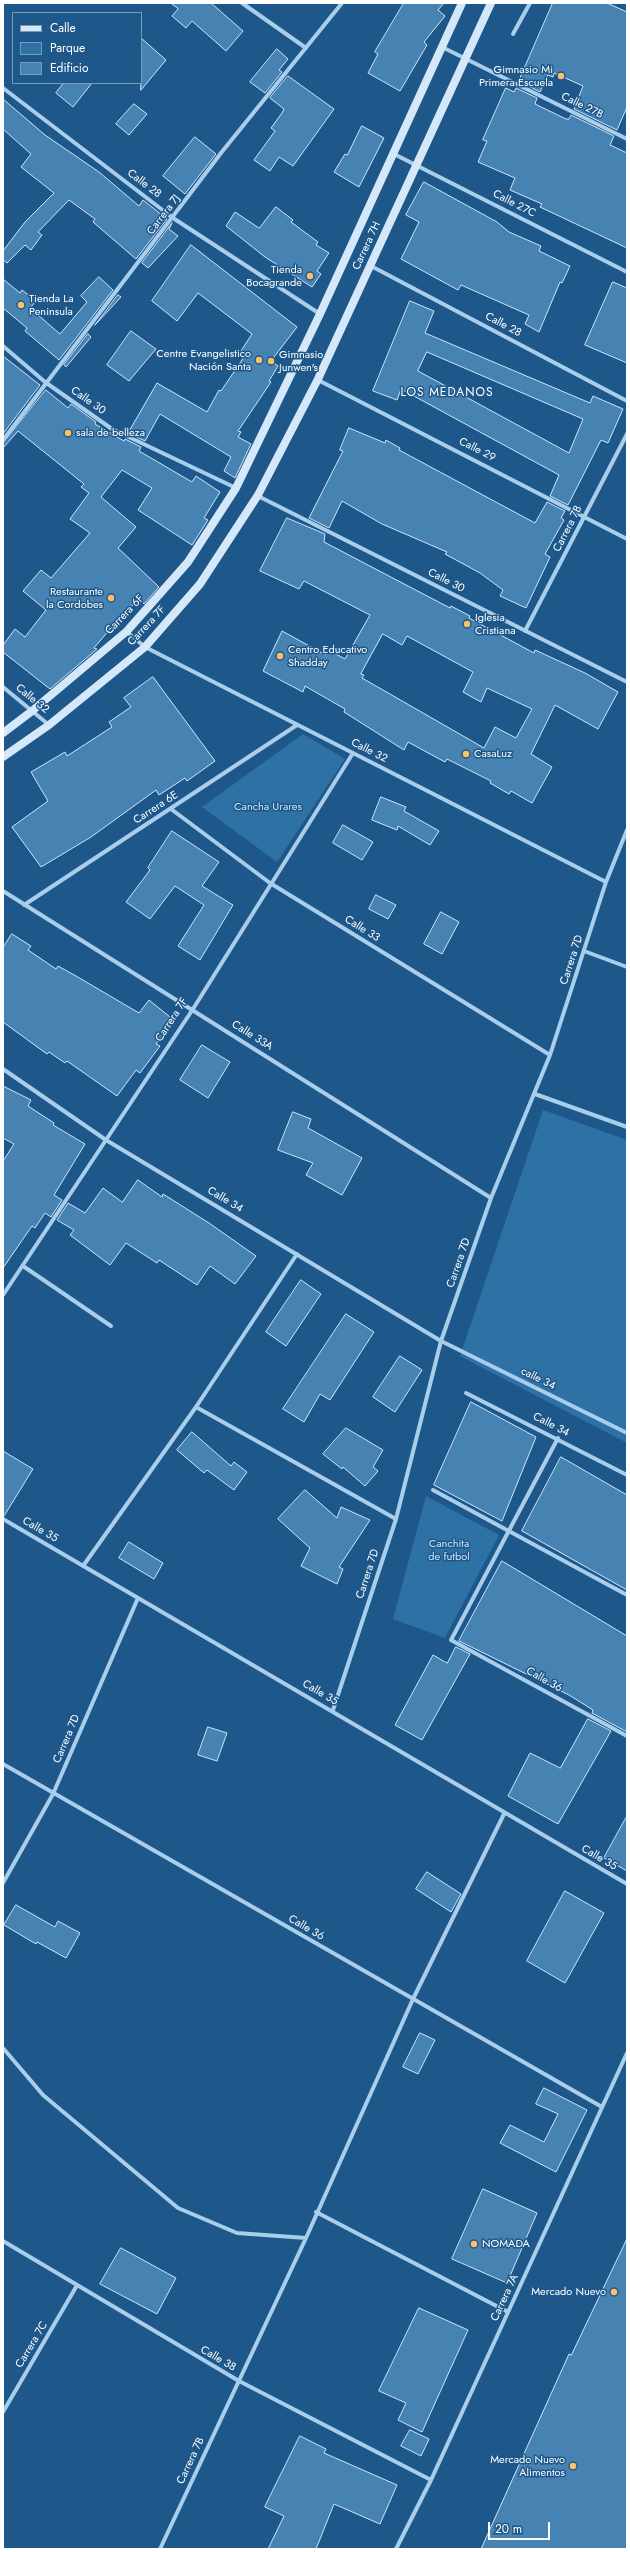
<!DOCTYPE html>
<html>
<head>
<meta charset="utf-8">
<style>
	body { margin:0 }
	#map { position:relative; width:630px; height:2552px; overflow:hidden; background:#1e588a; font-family:Jost,sans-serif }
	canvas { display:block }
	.frame { position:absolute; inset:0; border:4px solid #fff; pointer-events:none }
	.legend { position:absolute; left:12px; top:12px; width:130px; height:72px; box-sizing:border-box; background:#1e588a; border:1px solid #789bb9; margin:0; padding:5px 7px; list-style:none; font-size:12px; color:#fff }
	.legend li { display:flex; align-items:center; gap:8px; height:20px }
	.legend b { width:20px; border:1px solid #789bb9 }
	.scale { position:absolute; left:488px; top:2522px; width:62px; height:18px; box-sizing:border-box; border:2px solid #fff; border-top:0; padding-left:5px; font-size:12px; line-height:14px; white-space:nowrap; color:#fff; -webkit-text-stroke:3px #1e588a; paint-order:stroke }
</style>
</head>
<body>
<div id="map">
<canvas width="630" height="2552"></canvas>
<div class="frame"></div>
<ul class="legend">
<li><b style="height:5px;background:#d5e8f9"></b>Calle</li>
<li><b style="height:11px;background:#2e71a5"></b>Parque</li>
<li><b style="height:11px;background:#4682b2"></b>Edificio</li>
</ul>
<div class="scale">20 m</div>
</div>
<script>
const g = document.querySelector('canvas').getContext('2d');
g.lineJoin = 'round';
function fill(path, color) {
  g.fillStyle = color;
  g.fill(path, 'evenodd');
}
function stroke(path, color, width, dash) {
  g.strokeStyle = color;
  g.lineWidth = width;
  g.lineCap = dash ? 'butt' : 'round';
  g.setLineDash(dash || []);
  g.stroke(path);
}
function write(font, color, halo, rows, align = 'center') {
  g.font = font + ' Jost,sans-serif';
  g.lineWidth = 3;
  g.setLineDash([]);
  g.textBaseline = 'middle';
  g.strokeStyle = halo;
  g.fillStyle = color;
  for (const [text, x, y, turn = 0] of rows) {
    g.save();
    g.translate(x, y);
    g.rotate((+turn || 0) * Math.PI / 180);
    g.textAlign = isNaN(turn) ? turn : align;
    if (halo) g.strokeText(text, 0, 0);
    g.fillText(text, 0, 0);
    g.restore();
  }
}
const green = new Path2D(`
	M 303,734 L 345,759 L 277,862 L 202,807 Z
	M 543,1110 L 627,1140 L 627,1443 L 460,1356 Z
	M 426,1496 L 499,1535 L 445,1638 L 393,1619 Z`);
const building = new Path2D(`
	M 171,3 L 211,3 L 243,31 L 226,51 L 192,21 L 186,28 L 172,16 L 178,9 Z
	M 404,3 L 444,3 L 438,10 L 445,16 L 424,42 L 427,45 L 400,91 L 368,73 L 378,54 L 375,52 Z
	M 553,3 L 607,3 L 627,12 L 627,107 L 617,130 L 574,109 L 583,86 L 554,73 L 553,77 L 548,75 L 540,92 L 519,81 Z
	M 141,38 L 166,60 L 141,90 Z
	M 277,49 L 288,59 L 279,70 L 282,72 L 265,93 L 250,82 Z
	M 288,76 L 334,109 L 293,166 L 279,157 L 270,171 L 254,160 L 275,131 L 271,128 L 282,113 L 284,109 L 270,98 Z
	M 64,83 L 92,83 L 73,107 L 56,93 Z
	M 506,88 L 514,92 L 516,88 L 537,98 L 535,104 L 566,119 L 569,119 L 571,115 L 614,136 L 610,145 L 627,153 L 627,248 L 540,207 L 542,204 L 510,190 L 515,178 L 478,162 L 487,141 L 483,140 Z
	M 3,99 L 45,135 L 99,172 L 139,206 L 143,200 L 167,219 L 136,259 L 93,222 L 95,219 L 69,200 L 38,232 L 42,235 L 31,250 L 25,245 L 7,263 L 3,260 L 3,251 L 25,222 L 54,193 L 21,167 L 31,154 L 3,129 Z
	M 134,104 L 147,114 L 129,135 L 116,124 Z
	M 362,126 L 384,138 L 359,187 L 334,172 L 345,154 L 347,155 Z
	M 195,137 L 216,154 L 185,194 L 163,176 Z
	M 424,182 L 497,222 L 509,232 L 541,246 L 539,251 L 570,266 L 562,283 L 560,282 L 539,332 L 525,324 L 529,315 L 461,285 L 458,290 L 401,259 L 419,222 L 406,215 Z
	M 276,207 L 293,220 L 291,222 L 318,242 L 316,245 L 329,253 L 317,271 L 321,274 L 312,287 L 265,257 L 226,226 L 235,212 L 259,228 Z
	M 172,223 L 169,229 L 178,236 L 148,268 L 142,263 Z
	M 191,245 L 297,327 L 271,361 L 278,366 L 269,381 L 271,382 L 238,431 L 241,432 L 238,437 L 251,444 L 235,478 L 224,471 L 231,457 L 160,414 L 145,441 L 128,433 L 157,383 L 207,412 L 219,390 L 221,391 L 244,357 L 239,354 L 252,334 L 198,293 L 177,321 L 152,301 Z
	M 99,277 L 113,290 L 59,360 L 25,331 L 27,328 L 3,308 L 3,279 L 20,293 L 22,290 L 36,301 L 30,308 L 60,334 L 87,302 L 81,296 Z
	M 613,282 L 627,288 L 627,363 L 585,345 Z
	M 118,295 L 121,297 L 95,325 Z
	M 410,301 L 434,311 L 425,333 L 590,403 L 593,396 L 623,409 L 608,443 L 601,440 L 568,505 L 550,496 L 559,475 L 401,389 L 397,400 L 373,391 ZM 427,352 L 583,419 L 569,453 L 418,371 Z
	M 131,331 L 156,349 L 129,381 L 107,365 Z
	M 88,334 L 91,337 L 66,367 L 64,365 Z
	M 3,356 L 40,385 L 3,434 Z
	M 46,390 L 68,408 L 71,404 L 96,422 L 95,424 L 124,441 L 125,439 L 141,447 L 139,451 L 192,482 L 196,476 L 220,492 L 204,518 L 208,520 L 192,545 L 138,510 L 152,488 L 122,470 L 101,497 L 136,527 L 118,548 L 159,587 L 144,604 L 139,599 L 116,622 L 94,648 L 97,649 L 50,689 L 3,652 L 3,645 L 15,629 L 25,637 L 46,610 L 23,591 L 41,570 L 51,578 L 90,533 L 70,519 L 89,493 L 81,487 L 84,484 L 18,431 L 3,448 L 3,443 Z
	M 349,428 L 385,443 L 386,440 L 400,448 L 399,450 L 535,523 L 547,502 L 565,511 L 561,518 L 564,520 L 545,554 L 550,557 L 526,608 L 500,596 L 503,590 L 480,573 L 445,554 L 447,552 L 382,524 L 342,501 L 329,528 L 309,518 L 343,451 L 340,450 Z
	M 287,518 L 325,534 L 324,542 L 450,608 L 451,606 L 470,616 L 469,618 L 534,653 L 535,650 L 585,673 L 618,692 L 598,729 L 555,705 L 531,754 L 552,767 L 532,803 L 511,791 L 509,794 L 490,783 L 491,781 L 447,759 L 445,762 L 408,742 L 404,750 L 344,712 L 345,709 L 305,686 L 303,692 L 263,671 L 282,631 L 326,655 L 329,650 L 345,659 L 370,615 L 304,581 L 299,589 L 260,571 ZM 383,634 L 402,645 L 407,636 L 473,672 L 463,692 L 481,702 L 487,688 L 532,709 L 516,738 L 495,727 L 484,748 L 362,678 L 364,675 L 361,674 Z
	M 153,677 L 215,761 L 187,781 L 185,778 L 159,795 L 156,790 L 91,837 L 41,867 L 12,827 L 48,801 L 31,772 L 65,752 L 67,756 L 112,727 L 109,722 L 131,707 L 124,698 Z
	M 381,797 L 406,807 L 404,811 L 439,831 L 430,845 L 398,826 L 397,830 L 372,820 Z
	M 343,825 L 373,842 L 362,860 L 333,843 Z
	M 172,831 L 219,862 L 202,886 L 233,905 L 200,960 L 178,946 L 204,905 L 175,886 L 150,919 L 126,902 L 150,870 L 148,868 Z
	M 376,895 L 396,905 L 388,919 L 369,909 Z
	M 441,912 L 459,922 L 442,954 L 424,944 Z
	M 12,934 L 31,946 L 28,950 L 56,969 L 58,966 L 76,976 L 139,1013 L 149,1000 L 175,1021 L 156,1044 L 160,1046 L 140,1073 L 136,1070 L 117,1096 L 67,1061 L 65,1063 L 49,1052 L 47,1054 L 3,1022 L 3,948 Z
	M 202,1045 L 230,1062 L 208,1098 L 180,1080 Z
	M 3,1086 L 31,1100 L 28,1106 L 54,1123 L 53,1125 L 85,1144 L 54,1195 L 62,1200 L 51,1217 L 45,1213 L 35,1228 L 32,1226 L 3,1268 L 3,1161 L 14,1144 L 3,1138 Z
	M 293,1112 L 311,1119 L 308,1128 L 362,1158 L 342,1195 L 306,1175 L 313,1163 L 278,1150 Z
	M 138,1180 L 162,1197 L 163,1194 L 209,1223 L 256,1256 L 235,1284 L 210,1266 L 197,1285 L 159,1260 L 157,1263 L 126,1243 L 110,1265 L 70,1235 L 74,1230 L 57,1220 L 68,1203 L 85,1213 L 103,1188 L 122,1202 Z
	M 301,1280 L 321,1294 L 286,1346 L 266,1332 Z
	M 346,1314 L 374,1332 L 330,1400 L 320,1394 L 304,1422 L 283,1409 Z
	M 400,1356 L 422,1370 L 395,1412 L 373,1397 Z
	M 471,1402 L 536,1437 L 502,1521 L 434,1485 Z
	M 346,1428 L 383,1450 L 373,1467 L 378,1471 L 365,1486 L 343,1467 L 342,1469 L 323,1454 Z
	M 192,1432 L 231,1466 L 234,1462 L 247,1472 L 234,1490 L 207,1470 L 204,1473 L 177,1450 Z
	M 3,1451 L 33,1469 L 4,1516 L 3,1516 Z
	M 561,1457 L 627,1495 L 627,1590 L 522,1531 Z
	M 305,1490 L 337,1518 L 341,1507 L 370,1520 L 339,1567 L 343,1569 L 337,1584 L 301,1566 L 310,1548 L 278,1519 Z
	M 129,1542 L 163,1563 L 154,1579 L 119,1558 Z
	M 502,1561 L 627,1636 L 627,1732 L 592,1713 L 593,1710 L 569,1695 L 459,1641 Z
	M 456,1647 L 470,1654 L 422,1740 L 395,1725 L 433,1655 L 447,1663 Z
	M 588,1719 L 611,1731 L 558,1824 L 508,1796 L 530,1753 L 560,1768 Z
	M 208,1727 L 227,1733 L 217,1761 L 198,1755 Z
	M 627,1816 L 627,1871 L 604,1858 Z
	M 427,1872 L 461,1894 L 451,1912 L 416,1889 Z
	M 565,1891 L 604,1913 L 565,1983 L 527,1961 Z
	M 16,1905 L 55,1927 L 58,1921 L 80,1933 L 66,1958 L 37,1942 L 36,1944 L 4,1925 Z
	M 420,2033 L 435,2040 L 418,2074 L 403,2067 Z
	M 544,2088 L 587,2110 L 556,2172 L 500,2143 L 510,2125 L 544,2142 L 558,2114 L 536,2104 Z
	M 483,2189 L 537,2213 L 507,2283 L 452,2259 Z
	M 627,2239 L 627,2549 L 481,2549 L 569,2354 L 571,2355 Z
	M 121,2248 L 176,2278 L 157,2314 L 100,2284 Z
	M 419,2308 L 468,2330 L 422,2432 L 398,2420 L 406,2403 L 379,2391 Z
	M 410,2430 L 429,2439 L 421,2456 L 401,2446 Z
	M 300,2436 L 326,2449 L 324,2453 L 397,2485 L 380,2524 L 334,2504 L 316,2549 L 268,2549 L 284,2516 L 265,2507 Z`);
const street = new Path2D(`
	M 242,3 L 306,48
	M 513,34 L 530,3
	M 442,47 L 627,139
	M 3,88 L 173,218 L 320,314
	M 392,153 L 627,272
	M 371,266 L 627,401
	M 3,346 L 45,382 L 112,429 L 236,488
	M 318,380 L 627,539
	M 3,440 L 221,153 L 342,3
	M 258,496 L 627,682
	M 525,631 L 627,434
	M 127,632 L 145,647 L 606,882
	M 3,687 L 49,725
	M 171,809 L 270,883 L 550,1055
	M 3,891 L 491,1198
	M 24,905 L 297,725
	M 584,951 L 627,967
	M 3,1069 L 106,1140 L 441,1341 L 627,1433
	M 535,1094 L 627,1127
	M 23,1266 L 111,1326
	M 3,1295 L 193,1009 L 353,753
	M 466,1393 L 627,1475
	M 196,1407 L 396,1519
	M 558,1438 L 451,1640 L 627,1736
	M 433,1490 L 627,1595
	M 3,1519 L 627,1884
	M 83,1566 L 196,1407 L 297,1254
	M 333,1710 L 396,1519 L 441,1341 L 491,1198 L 550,1055 L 606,882 L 627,830
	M 3,1764 L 602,2107
	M 3,1883 L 53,1794 L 138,1598
	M 3,2048 L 43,2095 L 178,2208 L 237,2233 L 306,2238
	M 316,2212 L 508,2312
	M 3,2241 L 239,2381 L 431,2480
	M 3,2412 L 76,2287
	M 160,2549 L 306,2238 L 413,1999 L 504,1814
	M 396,2549 L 431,2480 L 627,2053`);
const secondary = new Path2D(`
	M 3,733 L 32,711 L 127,631 L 188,562 L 236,488 L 320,314 L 462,3
	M 3,757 L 49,725 L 145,647 L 200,584 L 258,495 L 318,379 L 491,3`);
const markers = [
	[561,76,4,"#fbc167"],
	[310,276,4,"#fbc167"],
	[21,305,4,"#fbc167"],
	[259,360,4,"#fbc167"],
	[271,361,4,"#fbc167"],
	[68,433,4,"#fbc167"],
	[111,598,4,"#fbc167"],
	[467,624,4,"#fbc167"],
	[280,656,4,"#fbc167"],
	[466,754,4,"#fbc167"],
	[474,2244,4,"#fbc167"],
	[614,2292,4,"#fbc167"],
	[573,2466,4,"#fbc167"]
];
const poiNames = [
	["Gimnasio Mi",553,70,"right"],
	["Primera Escuela",553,83,"right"],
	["Tienda",302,270,"right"],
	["Bocagrande",302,283,"right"],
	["Tienda La",29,299],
	["Peninsula",29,312],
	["Centre Evangelistico",251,354,"right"],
	["Nación Santa",251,367,"right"],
	["Gimnasio",279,355],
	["Junwen's",279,368],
	["sala de belleza",76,433],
	["Restaurante",103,592,"right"],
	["la Cordobes",103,605,"right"],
	["Iglesia",475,618],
	["Cristiana",475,631],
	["Centro Educativo",288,650],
	["Shadday",288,663],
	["CasaLuz",474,754],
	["NOMADA",482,2244],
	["Mercado Nuevo",606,2292,"right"],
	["Mercado Nuevo",565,2460,"right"],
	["Alimentos",565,2473,"right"]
];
const streetNames = [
	["Calle 27B",582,106,26],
	["Calle 28",144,184,37],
	["Calle 27C",514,204,27],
	["Carrera 7J",164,215,-53],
	["Carrera 7H",367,246,-65],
	["Calle 28",503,325,28],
	["Calle 30",88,401,35],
	["Calle 29",477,450,27],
	["Carrera 7B",568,529,-63],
	["Calle 30",446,581,27],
	["Carrera 6F",125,615,-46],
	["Carrera 7F",147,626,-47],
	["Calle 32",32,699,39],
	["Calle 32",369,751,27],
	["Carrera 6E",156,808,-33],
	["Calle 33",362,929,32],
	["Carrera 7D",572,960,-72],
	["Carrera 7F",172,1020,-57],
	["Calle 33A",252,1036,32],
	["Calle 34",225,1200,31],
	["Carrera 7D",459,1263,-71],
	["calle 34",538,1379,26],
	["Calle 34",551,1425,27],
	["Calle 35",40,1530,30],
	["Carrera 7D",368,1574,-72],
	["Calle 36",544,1680,29],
	["Calle 35",320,1693,30],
	["Carrera 7D",67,1739,-67],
	["Calle 35",599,1858,30],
	["Calle 36",306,1928,30],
	["Carrera 7A",505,2298,-65],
	["Carrera 7C",32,2345,-59],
	["Calle 38",218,2359,30],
	["Carrera 7B",191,2461,-65]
];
const parkNames = [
	["Cancha Urares",268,807],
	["Canchita",449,1544],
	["de futbol",449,1557]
];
const neighbourhoodNames = [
	["LOS MEDANOS",447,393]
];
fill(green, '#2e71a5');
fill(building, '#4682b2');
stroke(building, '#cee6f9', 1);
stroke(street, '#a9ceec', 4);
stroke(secondary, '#d5e8f9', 8);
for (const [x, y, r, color] of markers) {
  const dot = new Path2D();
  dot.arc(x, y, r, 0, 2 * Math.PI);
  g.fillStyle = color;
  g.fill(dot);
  stroke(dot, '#1e588a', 1.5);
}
write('11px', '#fff', '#1e588a', poiNames, 'left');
write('11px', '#fff', '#1e588a', streetNames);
write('11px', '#cee6f9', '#1e588a', parkNames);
g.letterSpacing = '1px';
write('12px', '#fff', '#1e588a', neighbourhoodNames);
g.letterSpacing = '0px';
</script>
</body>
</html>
